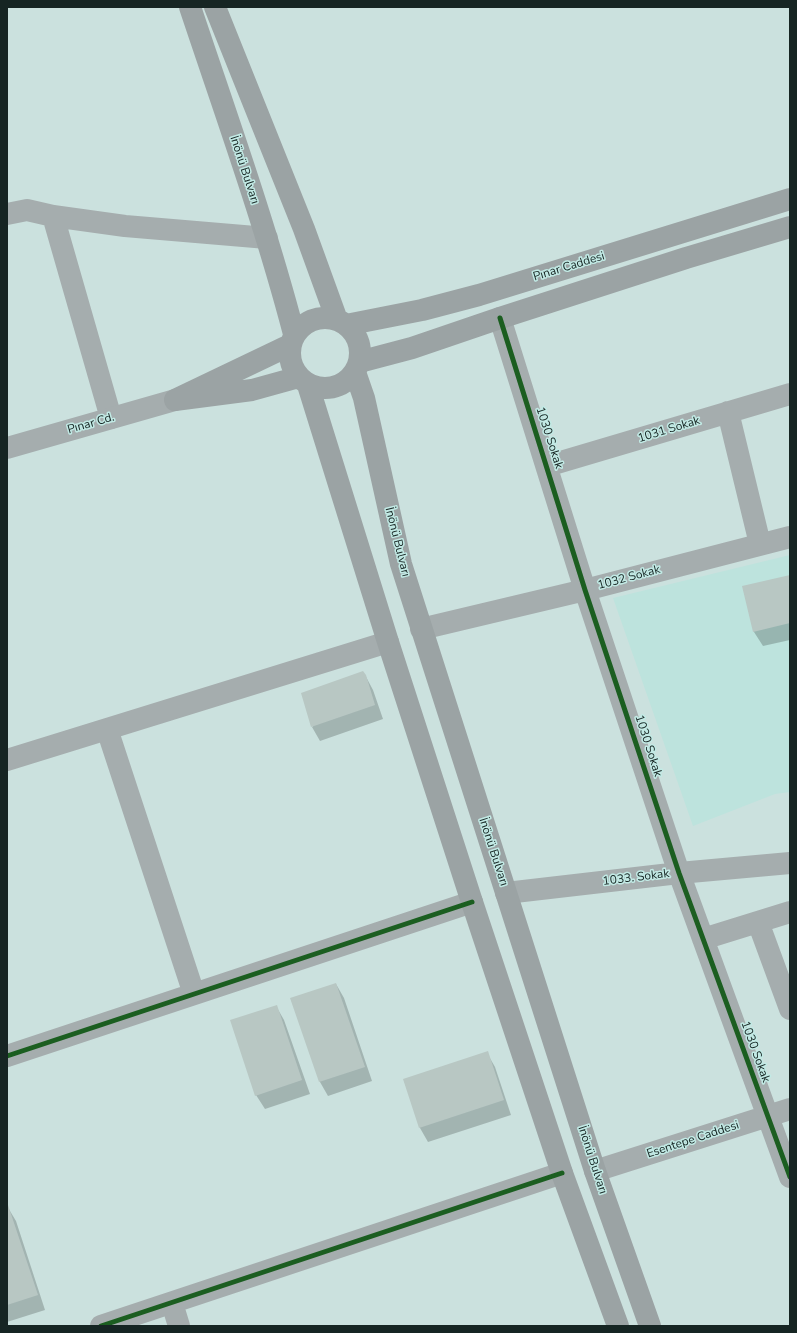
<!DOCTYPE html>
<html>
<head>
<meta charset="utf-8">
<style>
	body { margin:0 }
	#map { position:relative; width:797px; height:1333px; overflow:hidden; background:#cbe1de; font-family:"Nunito Sans",sans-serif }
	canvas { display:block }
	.frame { position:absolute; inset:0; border:8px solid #162523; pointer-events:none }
</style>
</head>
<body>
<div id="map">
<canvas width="797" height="1333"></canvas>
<div class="frame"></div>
</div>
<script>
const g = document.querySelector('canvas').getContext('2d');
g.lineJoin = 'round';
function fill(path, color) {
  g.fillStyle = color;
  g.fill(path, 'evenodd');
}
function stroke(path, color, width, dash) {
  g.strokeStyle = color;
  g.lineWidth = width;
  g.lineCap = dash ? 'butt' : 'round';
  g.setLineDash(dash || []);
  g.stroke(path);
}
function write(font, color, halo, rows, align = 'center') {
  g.font = font + ' "Nunito Sans",sans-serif';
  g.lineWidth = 3;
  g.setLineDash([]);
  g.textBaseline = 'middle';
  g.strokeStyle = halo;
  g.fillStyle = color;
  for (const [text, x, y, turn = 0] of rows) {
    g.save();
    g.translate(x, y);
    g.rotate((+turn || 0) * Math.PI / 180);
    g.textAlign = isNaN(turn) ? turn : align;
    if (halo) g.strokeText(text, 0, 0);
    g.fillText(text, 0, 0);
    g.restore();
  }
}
const built = new Path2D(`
	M 790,555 L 790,792 L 775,794 L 693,826 L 613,598 Z`);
const shadow = new Path2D(`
	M 790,576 L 790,640 L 763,646 L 754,632 L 743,587 Z
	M 365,675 L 373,690 L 383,719 L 320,741 L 312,727 Z
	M 336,984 L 344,998 L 372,1081 L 328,1096 L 320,1082 L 291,999 Z
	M 276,1006 L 284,1020 L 310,1094 L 265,1109 L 256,1095 Z
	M 487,1053 L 495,1067 L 511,1115 L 428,1142 L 420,1128 L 404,1080 Z
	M 7,1206 L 16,1221 L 45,1310 L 7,1322 Z`);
const building = new Path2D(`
	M 790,575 L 790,623 L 753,632 L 742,586 Z
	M 363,671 L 366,675 L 375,705 L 311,727 L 301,693 Z
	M 336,983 L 365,1067 L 319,1082 L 290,998 Z
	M 277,1005 L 302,1080 L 255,1096 L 230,1020 Z
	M 488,1051 L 504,1100 L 419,1128 L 403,1079 Z
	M 7,1205 L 8,1205 L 38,1295 L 7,1305 Z`);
const minor = new Path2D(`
	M 7,214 L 27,210 L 53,216 L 125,226 L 267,238
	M 53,216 L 111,418
	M 500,318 L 585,590 L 679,873 L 790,1177
	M 728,412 L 760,544
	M 547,466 L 790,394
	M 421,629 L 585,590 L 790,537
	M 107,729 L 194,994
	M 7,760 L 388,642
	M 506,893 L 679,873 L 790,863
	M 758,922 L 790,1009
	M 703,939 L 790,912
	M 7,1056 L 472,902
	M 595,1171 L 790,1109
	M 172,1303 L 179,1326
	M 101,1326 L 562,1173`);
const tertiary = new Path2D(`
	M 7,448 L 175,400`);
const secondary = new Path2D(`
	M 190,7 C 226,115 265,223 294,334
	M 215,7 L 304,229 L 337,320
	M290 353a35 35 0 1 1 70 0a35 35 0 1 1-70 0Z
	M 346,325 L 422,310 L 479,295 L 790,199
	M 290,345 L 175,400 L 252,390 L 299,377
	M 359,362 L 412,348 L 500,318 L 686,258 L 790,227
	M 355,372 L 364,398 L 401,564 L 595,1171 L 650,1326
	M 308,385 L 388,642 L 472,902 L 562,1173 L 618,1326`);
const cycleway = new Path2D(`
	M 500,318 L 585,590 L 679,873 L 790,1177
	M 7,1056 L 472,902
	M 101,1326 L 562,1173`);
const streetNames = [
	["İnönü Bulvarı",244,170,72],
	["Pınar Caddesi",569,267,-17],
	["Pınar Cd.",91,424,-16],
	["1031 Sokak",669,430,-17],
	["1030 Sokak",549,438,72],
	["İnönü Bulvarı",397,542,76],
	["1032 Sokak",629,578,-15],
	["1030 Sokak",648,746,72],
	["İnönü Bulvarı",493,852,72],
	["1033. Sokak",636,878,-7],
	["1030 Sokak",755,1052,70],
	["Esentepe Caddesi",693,1140,-18],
	["İnönü Bulvarı",592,1160,72]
];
fill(built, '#bde3dd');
fill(shadow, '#0003');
fill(building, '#b8c7c3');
stroke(minor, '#a5adae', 22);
stroke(tertiary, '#a5adae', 22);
stroke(secondary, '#9ba3a4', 22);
stroke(cycleway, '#1b5e20', 5);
write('12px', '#162523', '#c2eae5', streetNames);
</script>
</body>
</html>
